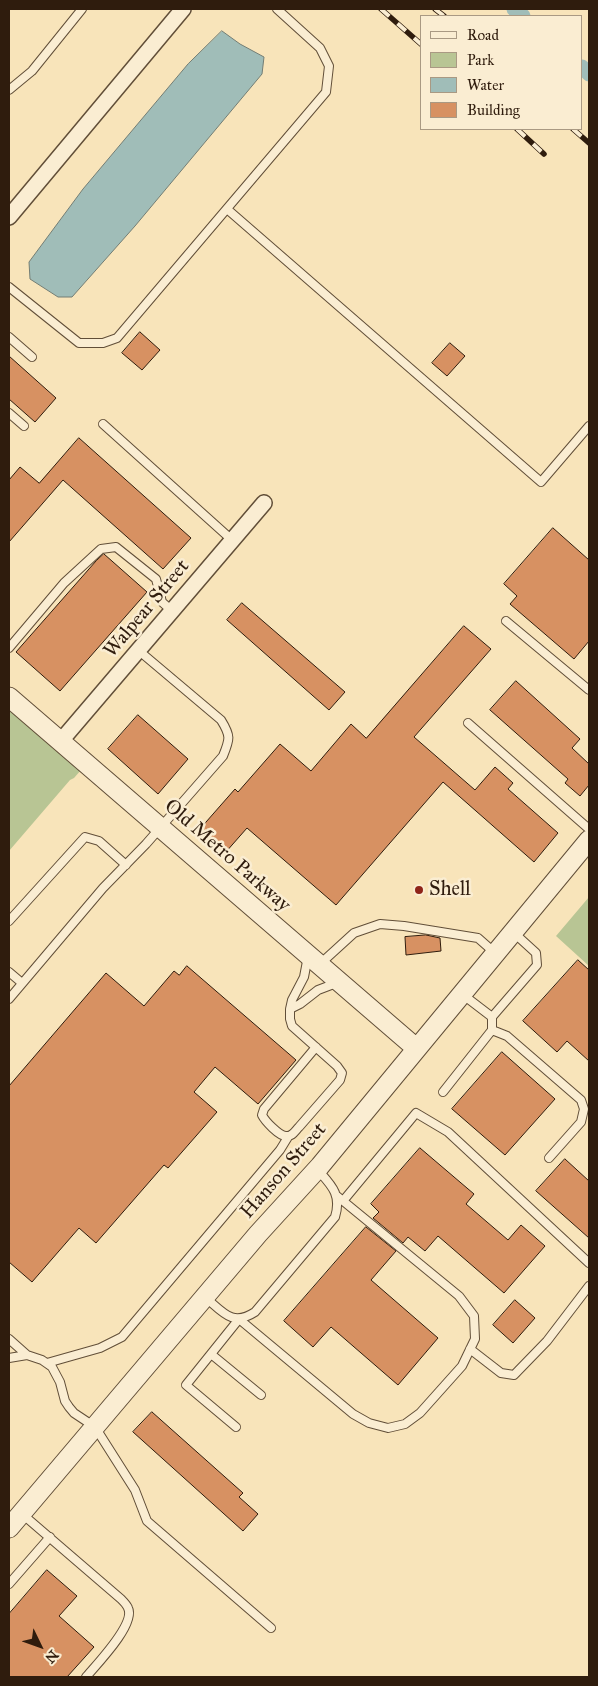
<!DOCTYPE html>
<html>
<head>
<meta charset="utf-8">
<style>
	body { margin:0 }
	#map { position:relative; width:598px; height:1686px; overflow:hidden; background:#f8e4ba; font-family:"IM FELL Great Primer",serif }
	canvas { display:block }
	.frame { position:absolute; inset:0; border:10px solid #2f1c0d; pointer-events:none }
	.legend { position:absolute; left:420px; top:15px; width:162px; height:115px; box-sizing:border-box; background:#faedd2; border:1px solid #a99983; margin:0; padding:6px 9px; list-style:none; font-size:15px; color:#2f1c0d }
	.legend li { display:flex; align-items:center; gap:10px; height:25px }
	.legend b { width:25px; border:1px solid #a99983 }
	.north { position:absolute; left:15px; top:1621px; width:50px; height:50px; -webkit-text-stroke:4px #faedd2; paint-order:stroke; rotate:132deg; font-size:14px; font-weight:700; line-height:20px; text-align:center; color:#2f1c0d }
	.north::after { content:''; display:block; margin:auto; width:18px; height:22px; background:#2f1c0d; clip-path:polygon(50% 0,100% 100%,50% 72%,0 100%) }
</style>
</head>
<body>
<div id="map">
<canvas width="598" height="1686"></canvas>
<div class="frame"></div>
<ul class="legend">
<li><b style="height:6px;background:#faedd2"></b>Road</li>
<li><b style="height:14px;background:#b8c594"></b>Park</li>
<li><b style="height:14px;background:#a0bdb8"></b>Water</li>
<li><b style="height:14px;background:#d79162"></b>Building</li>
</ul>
<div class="north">N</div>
</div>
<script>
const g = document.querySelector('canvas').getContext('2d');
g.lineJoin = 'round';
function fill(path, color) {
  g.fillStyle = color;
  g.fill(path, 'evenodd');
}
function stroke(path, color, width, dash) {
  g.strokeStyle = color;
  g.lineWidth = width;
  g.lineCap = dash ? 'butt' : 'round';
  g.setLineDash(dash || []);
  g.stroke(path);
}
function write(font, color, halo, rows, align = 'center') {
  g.font = font + ' "IM FELL Great Primer",serif';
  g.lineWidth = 5;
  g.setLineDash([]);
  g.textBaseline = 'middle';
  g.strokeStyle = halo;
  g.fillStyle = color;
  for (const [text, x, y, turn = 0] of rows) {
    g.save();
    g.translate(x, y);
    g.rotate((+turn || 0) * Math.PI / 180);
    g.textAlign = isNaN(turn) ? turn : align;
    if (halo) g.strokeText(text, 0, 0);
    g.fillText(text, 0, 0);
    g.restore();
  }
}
const green = new Path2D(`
	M 9,707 L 81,770 L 74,778 L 70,780 L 9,851 Z
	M 589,897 L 589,966 L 556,936 Z`);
const water = new Path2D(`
	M 222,31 L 240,44 L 264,57 L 262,74 L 135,226 L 72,297 L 58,297 L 30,279 L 29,262 L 83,189 L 188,64 Z`);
const canal = new Path2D(`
	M 514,9 L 523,16
	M 582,67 L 589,74`);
const building = new Path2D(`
	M 140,332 L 160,350 L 142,370 L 122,353 Z
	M 450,343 L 465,356 L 447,376 L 432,363 Z
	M 9,356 L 56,398 L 35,422 L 9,399 Z
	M 79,438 L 191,538 L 163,569 L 63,480 L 9,542 L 9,480 L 20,467 L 39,483 Z
	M 553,528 L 589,560 L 589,641 L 574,659 L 510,604 L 517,596 L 504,584 Z
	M 104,554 L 147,592 L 60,691 L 16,652 L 96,561 Z
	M 242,603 L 345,692 L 329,710 L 227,620 Z
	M 464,626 L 491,649 L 414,737 L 475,790 L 495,767 L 513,783 L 508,789 L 558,833 L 534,862 L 443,782 L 336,905 L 247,828 L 225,853 L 199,830 L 235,789 L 238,792 L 280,744 L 311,771 L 351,724 L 366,738 Z
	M 516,681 L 580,739 L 572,748 L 589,764 L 589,785 L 580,796 L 565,783 L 568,779 L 490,710 Z
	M 138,715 L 188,759 L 158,794 L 108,749 Z
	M 426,935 L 440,938 L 441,951 L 406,955 L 405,937 Z
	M 578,960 L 589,970 L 589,1061 L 567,1041 L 557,1052 L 523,1021 Z
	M 187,966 L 296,1060 L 258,1104 L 215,1067 L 194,1092 L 217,1112 L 168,1168 L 164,1165 L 96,1243 L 79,1228 L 32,1282 L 9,1262 L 9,1086 L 106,973 L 144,1006 L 174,971 L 179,975 Z
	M 502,1052 L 555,1099 L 505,1155 L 452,1109 Z
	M 420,1148 L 474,1194 L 466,1204 L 508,1240 L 521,1225 L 545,1246 L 504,1293 L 438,1236 L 425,1251 L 408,1237 L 403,1243 L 373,1218 L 379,1212 L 371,1204 Z
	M 565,1159 L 589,1181 L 589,1238 L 536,1191 Z
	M 366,1227 L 396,1251 L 371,1280 L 438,1338 L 398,1385 L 331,1327 L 313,1347 L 284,1321 Z
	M 515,1300 L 535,1318 L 513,1343 L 493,1325 Z
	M 152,1412 L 243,1493 L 239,1497 L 258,1514 L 243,1531 L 133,1432 Z
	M 47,1570 L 77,1596 L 59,1616 L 94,1647 L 67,1677 L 9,1677 L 9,1614 Z`);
const service = new Path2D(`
	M 9,90 L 32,71 L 82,9
	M 227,209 L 541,482 L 589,426
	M 9,287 L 79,343 L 103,343 L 117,338 L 326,92 L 329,66 L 320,48 L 277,9
	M 9,337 L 32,357
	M 9,413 L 24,426
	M 103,424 L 232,540
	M 506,621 L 589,690
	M 9,648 L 64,583 L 101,549 L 116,547 L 156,579 L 162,602 L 172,611
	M 468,723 L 589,829
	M 9,921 L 85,837 L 99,841 L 126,865
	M 308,956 L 304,977 L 292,1000 L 290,1009 L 300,1004 L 318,990 L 339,982
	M 320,964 L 354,933 L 380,924 L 404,926 L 478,938 L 495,953
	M 9,972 L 22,983
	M 462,994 L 492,1017
	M 9,999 L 103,888 L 146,844 L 223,756 C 230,739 231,736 221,720 L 138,650
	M 290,1009 L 290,1019 L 292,1026 L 337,1066 L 342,1073 L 340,1080 L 299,1127 C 295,1131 292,1137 286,1136 C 279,1136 265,1121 262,1115 L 264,1109 L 316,1047
	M 492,1030 L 507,1036 L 581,1100 L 584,1109 L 581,1122 L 549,1158
	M 443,1092 L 492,1030 L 492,1017 L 537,965 L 536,953 L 513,932
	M 343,1201 L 416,1113 L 448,1132 L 589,1263
	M 205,1297 C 223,1312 232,1327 255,1312 L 335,1217 C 342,1194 331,1185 317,1169
	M 9,1339 L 27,1355
	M 470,1349 L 501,1373 L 514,1375 L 547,1341 L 589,1286
	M 211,1354 L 261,1395
	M 9,1358 L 27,1355 L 42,1360 L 52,1367 L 60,1382 L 65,1401 L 69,1407 L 74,1413 L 95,1427 L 135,1490 L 147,1521 L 271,1628
	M 47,1363 L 100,1348 L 122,1337 L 280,1150 L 288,1137
	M 236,1427 L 186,1385 L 239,1319 L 353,1414 L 369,1423 L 388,1428 L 405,1424 L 420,1413 L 462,1366 L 475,1339 L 474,1316 L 459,1296 L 337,1196
	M 21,1513 L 121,1599 C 123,1601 127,1605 128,1608 C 136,1624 97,1664 86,1677
	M 9,1584 L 50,1537`);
const minor = new Path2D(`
	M 9,217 L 183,9
	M 60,742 L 264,503`);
const tertiary = new Path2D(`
	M 9,697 L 416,1048
	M 9,1528 L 258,1234 L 320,1166 L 589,840`);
const rail = new Path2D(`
	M 381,9 L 422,45
	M 435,9 L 444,16
	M 517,129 L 544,154
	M 573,129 L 589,143`);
const markers = [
	[419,890,5,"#8f2418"]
];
const streetNames = [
	["Walpear Street",147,609,-50],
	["Old Metro Parkway",227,856,41],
	["Hanson Street",284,1171,-49]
];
const poiNames = [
	["Shell",429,890]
];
fill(green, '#b8c594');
fill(water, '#a0bdb8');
stroke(water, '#737d74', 1);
stroke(canal, '#a0bdb8', 15);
fill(building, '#d79162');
stroke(building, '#2f1c0d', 1);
stroke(service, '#614e38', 10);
stroke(minor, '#614e38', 18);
stroke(tertiary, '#614e38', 21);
stroke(service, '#faedd2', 8);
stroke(minor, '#faedd2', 15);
stroke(tertiary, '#faedd2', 19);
stroke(rail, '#2f1c0d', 5.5);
stroke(rail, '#faedd2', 4, [11]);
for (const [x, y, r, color] of markers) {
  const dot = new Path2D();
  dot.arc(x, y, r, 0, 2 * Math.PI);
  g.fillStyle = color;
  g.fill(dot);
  stroke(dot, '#faedd2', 2);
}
write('20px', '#2f1c0d', '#faedd2', streetNames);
write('20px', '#2f1c0d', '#faedd2', poiNames, 'left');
</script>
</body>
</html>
